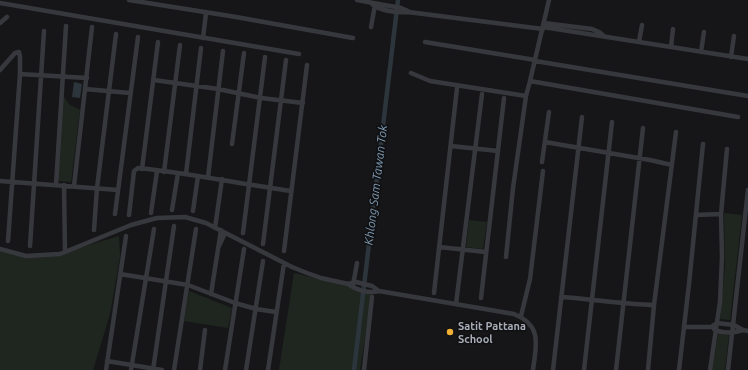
<!DOCTYPE html>
<html>
<head>
<meta charset="utf-8">
<style>
	body { margin:0 }
	canvas { display:block; background:#161618 }
</style>
</head>
<body>
<canvas width="748" height="370"></canvas>
<script>
const g = document.querySelector('canvas').getContext('2d');
g.lineJoin = 'round';
function fill(path, color) {
  g.fillStyle = color;
  g.fill(path, 'evenodd');
}
function stroke(path, color, width, dash) {
  g.strokeStyle = color;
  g.lineWidth = width;
  g.lineCap = dash ? 'butt' : 'round';
  g.setLineDash(dash || []);
  g.stroke(path);
}
function write(font, color, halo, rows, align = 'center') {
  g.font = font + ' Ubuntu,sans-serif';
  g.lineWidth = 3.5;
  g.setLineDash([]);
  g.textBaseline = 'middle';
  g.strokeStyle = halo;
  g.fillStyle = color;
  for (const [text, x, y, turn = 0] of rows) {
    g.save();
    g.translate(x, y);
    g.rotate((+turn || 0) * Math.PI / 180);
    g.textAlign = isNaN(turn) ? turn : align;
    if (halo) g.strokeText(text, 0, 0);
    g.fillText(text, 0, 0);
    g.restore();
  }
}
const green = new Path2D(`
	M 63,96 L 70,105 L 80,110 L 71,182 L 58,181 Z
	M 724,213 L 742,215 L 730,320 L 720,319 L 725,266 Z
	M 469,220 L 487,222 L 483,249 L 466,247 Z
	M 119,236 L 120,257 L 110,314 L 93,370 L 0,370 L 0,249 L 26,256 L 65,252 Z
	M 294,273 L 372,292 L 360,370 L 279,370 Z
	M 189,291 L 232,308 L 228,328 L 184,321 Z
	M 718,334 L 729,335 L 725,370 L 712,370 Z`);
const water = new Path2D(`
	M 74,82 L 82,84 L 80,98 L 72,97 Z`);
const canal = new Path2D(`
	M 354,370 L 398,0`);
const minor = new Path2D(`
	M 129,0 L 236,17 L 353,38
	M 357,0 L 401,8 L 408,11
	M 0,3 L 299,54
	M 372,4 C 380,11 398,13 408,12 L 543,29
	M 0,23 L 7,17
	M 544,23 L 592,29 L 599,32 L 604,36
	M 371,27 L 375,5
	M 543,27 L 748,59
	M 203,38 L 206,13
	M 425,42 L 535,60
	M 639,42 L 642,25
	M 671,47 L 673,29
	M 701,52 L 704,32
	M 731,57 L 734,36
	M 535,61 L 748,96
	M 0,70 L 15,53 L 19,52 L 20,57 L 20,74 L 8,241
	M 411,73 L 430,81 L 526,96
	M 20,74 L 87,78
	M 154,80 L 218,89 L 261,98 L 303,103
	M 530,81 L 738,117
	M 85,89 L 130,93
	M 545,142 L 650,160 L 672,165
	M 232,144 L 244,53
	M 451,146 L 498,151
	M 542,162 L 549,112
	M 142,169 L 158,42
	M 164,172 L 180,45
	M 186,174 L 201,48
	M 208,177 L 223,51
	M 0,181 L 118,190
	M 56,185 L 66,26
	M 64,185 L 65,252
	M 74,186 L 92,27
	M 172,210 L 178,173
	M 193,211 L 198,176
	M 151,213 L 157,171
	M 115,214 L 138,37
	M 129,215 L 134,171 L 138,168 C 189,173 240,184 291,191
	M 696,215 L 721,214
	M 215,228 L 222,179
	M 94,230 L 97,188 L 116,34
	M 243,233 L 265,57
	M 263,244 L 286,60
	M 30,246 L 44,31
	M 219,246 L 225,233
	M 439,247 L 486,252
	M 0,249 L 26,256 L 60,254 L 131,225 L 157,218 L 185,217 L 206,223 L 292,267 L 307,273 L 321,278 L 348,284 L 356,282 L 372,286 L 379,291
	M 284,251 L 307,65
	M 506,257 L 513,188 L 526,96 L 530,81 L 549,0
	M 120,274 L 188,285 L 235,303 L 256,309 L 276,312
	M 348,284 C 356,290 369,294 379,291 L 514,314 C 543,326 536,345 533,370
	M 353,285 L 357,263
	M 434,293 L 457,88
	M 211,294 L 221,230
	M 561,297 C 592,299 623,304 654,305
	M 481,298 L 504,98
	M 456,304 L 482,94
	M 521,316 L 530,279 L 543,171
	M 684,327 L 711,327 L 717,323 L 734,325 L 743,330 L 748,331
	M 714,329 C 722,334 734,333 743,330
	M 107,361 L 162,370
	M 106,370 L 126,236
	M 131,370 L 154,229
	M 153,370 L 174,226
	M 174,370 L 196,229
	M 200,370 L 205,330
	M 225,370 L 244,249
	M 246,370 L 263,261
	M 268,370 L 284,263
	M 364,370 L 372,297
	M 553,370 L 582,117
	M 584,370 L 612,122
	M 616,370 L 643,128
	M 648,370 L 654,305 L 676,132
	M 679,370 L 689,284 L 703,144
	M 710,370 L 720,302 L 722,257 L 721,214 L 727,149
	M 728,370 L 748,190`);
const markers = [
	[450,332,4,"#f2b134"]
];
const poiNames = [
	["Satit Pattana",458,326],
	["School",458,339]
];
const waterNames = [
	["Khlong Sam Tawan Tok",376,185,-83]
];
fill(green, '#1e261f');
fill(water, '#2c353c');
stroke(canal, '#2c353c', 4.5);
stroke(minor, '#37383d', 4.5);
for (const [x, y, r, color] of markers) {
  const dot = new Path2D();
  dot.arc(x, y, r, 0, 2 * Math.PI);
  g.fillStyle = color;
  g.fill(dot);
  stroke(dot, '#111113', 1.5);
}
write('bold 11px', '#a8adb8', '#111113', poiNames, 'left');
write('italic 12px', '#7f9bb3', '#111113', waterNames);
</script>
</body>
</html>
